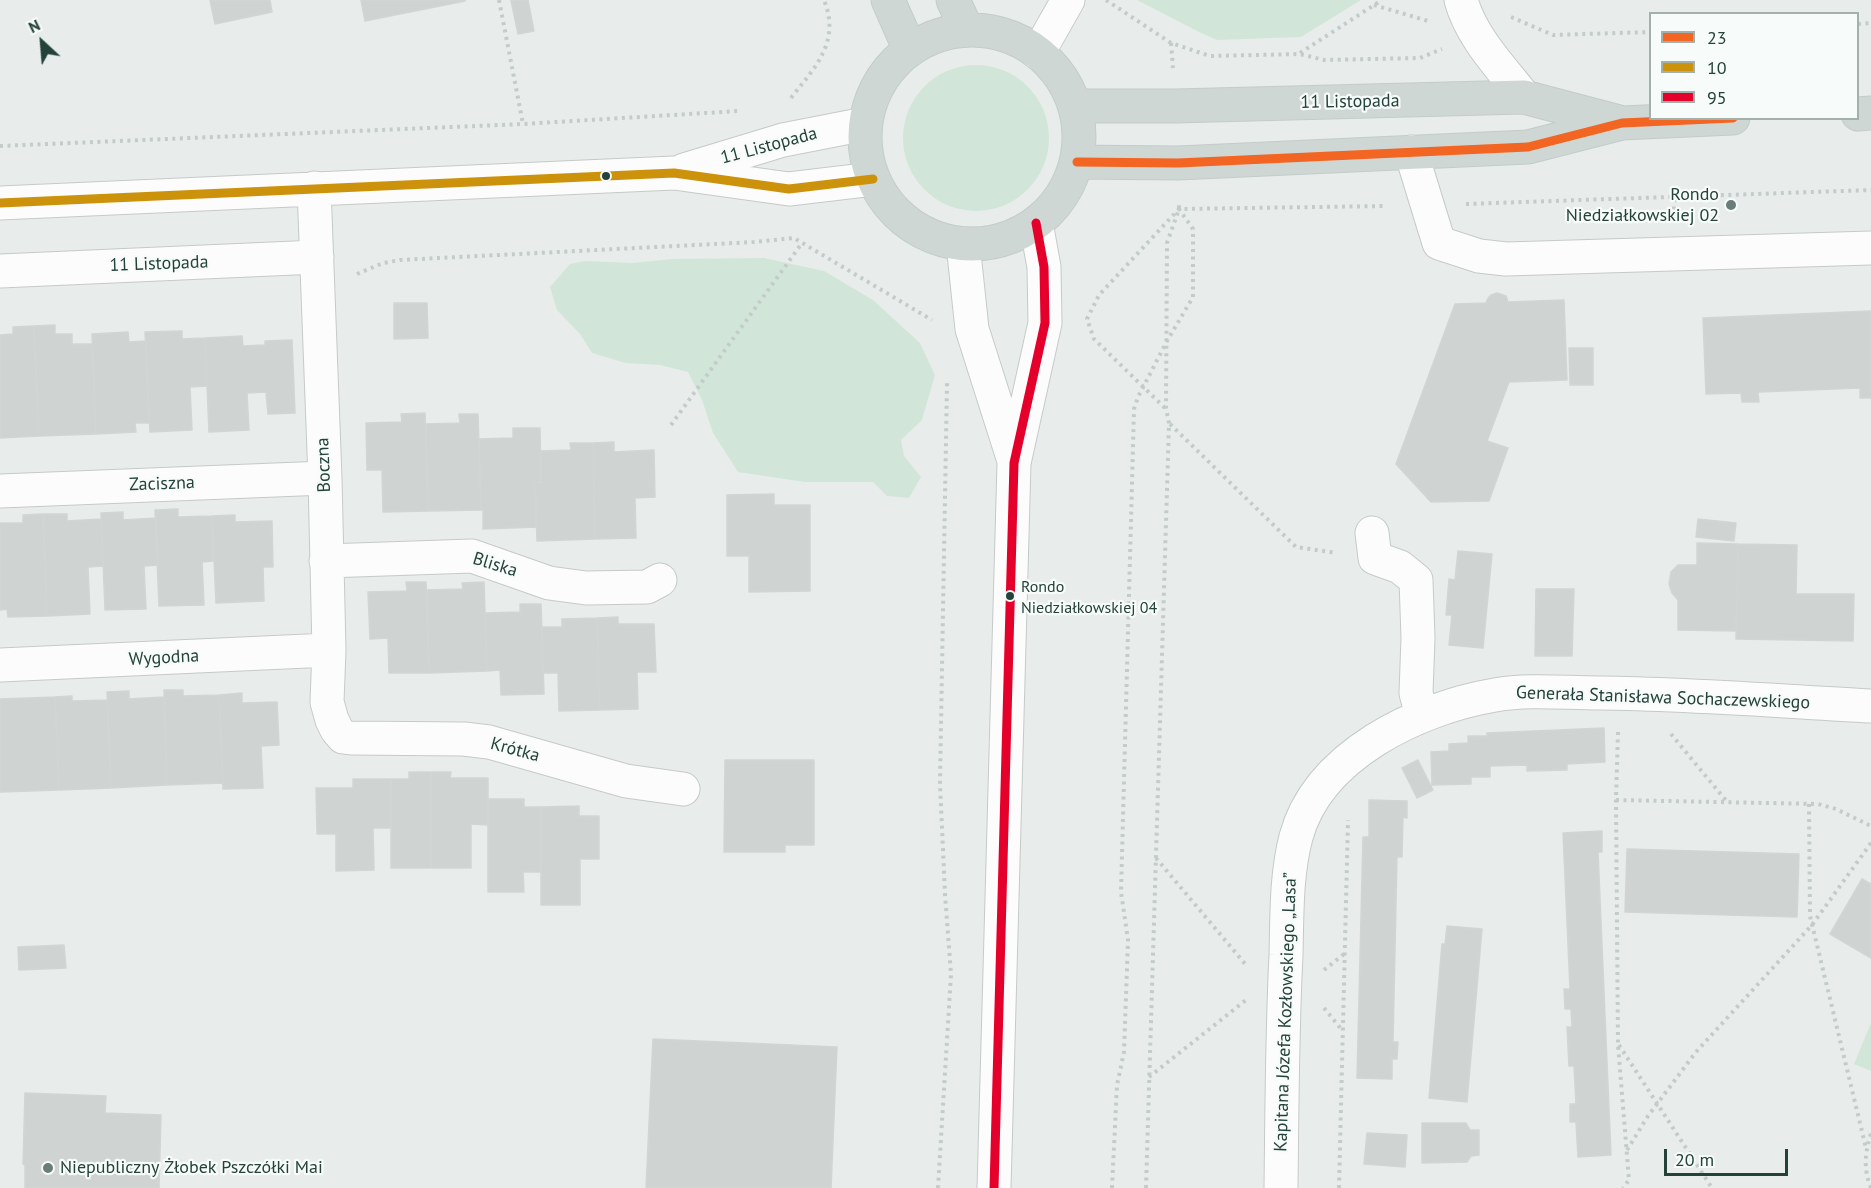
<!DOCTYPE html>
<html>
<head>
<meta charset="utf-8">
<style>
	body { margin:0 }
	#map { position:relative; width:1871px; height:1188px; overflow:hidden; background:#e8edeb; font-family:"PT Sans",sans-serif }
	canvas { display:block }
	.legend { position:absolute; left:1649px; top:12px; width:210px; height:108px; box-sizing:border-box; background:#f7fbf9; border:2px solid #a3b1ad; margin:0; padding:8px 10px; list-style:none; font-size:18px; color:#24423a }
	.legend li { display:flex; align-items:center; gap:12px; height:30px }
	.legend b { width:30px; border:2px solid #a3b1ad }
	.north { position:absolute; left:12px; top:12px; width:60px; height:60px; -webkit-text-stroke:4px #f7fbf9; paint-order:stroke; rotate:334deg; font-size:16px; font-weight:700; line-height:24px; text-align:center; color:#24423a }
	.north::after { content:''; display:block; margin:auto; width:21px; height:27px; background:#24423a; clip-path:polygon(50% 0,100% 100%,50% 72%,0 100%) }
	.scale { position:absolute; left:1664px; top:1149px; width:124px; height:27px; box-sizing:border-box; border:3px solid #24423a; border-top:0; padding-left:8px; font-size:18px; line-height:21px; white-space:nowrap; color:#24423a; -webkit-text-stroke:4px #f7fbf9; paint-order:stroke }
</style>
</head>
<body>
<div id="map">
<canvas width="1871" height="1188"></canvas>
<ul class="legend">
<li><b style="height:8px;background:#f26522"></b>23</li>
<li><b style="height:8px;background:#cd920c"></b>10</li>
<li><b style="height:8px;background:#e4002b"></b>95</li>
</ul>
<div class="north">N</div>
<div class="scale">20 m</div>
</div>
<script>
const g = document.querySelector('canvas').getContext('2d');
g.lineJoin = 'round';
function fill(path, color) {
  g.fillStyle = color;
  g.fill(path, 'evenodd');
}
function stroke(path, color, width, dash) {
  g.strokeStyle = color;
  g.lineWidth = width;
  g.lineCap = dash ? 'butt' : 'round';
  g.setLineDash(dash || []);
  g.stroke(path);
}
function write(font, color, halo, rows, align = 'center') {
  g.font = font + ' "PT Sans",sans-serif';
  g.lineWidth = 4.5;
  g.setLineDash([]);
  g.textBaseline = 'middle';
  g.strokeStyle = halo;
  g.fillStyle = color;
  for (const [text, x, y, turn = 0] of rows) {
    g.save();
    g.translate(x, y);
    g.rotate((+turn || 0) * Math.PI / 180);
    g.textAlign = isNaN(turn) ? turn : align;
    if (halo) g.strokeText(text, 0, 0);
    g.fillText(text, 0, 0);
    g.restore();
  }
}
const green = new Path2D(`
	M 1137,0 L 1361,0 L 1301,37 L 1217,40 L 1201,33 Z
	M903 138a73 73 0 1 1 146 0a73 73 0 1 1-146 0Z
	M 764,258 L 824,271 L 873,300 L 920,343 L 935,375 L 922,420 L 901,440 L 904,456 L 921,477 L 909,498 L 887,496 L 873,482 L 805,482 L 738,472 L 713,433 L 702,400 L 688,372 L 660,365 L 626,363 L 592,353 L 580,334 L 557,310 L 550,287 L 570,264 L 585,261 L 632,263 L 672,259 Z
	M 1871,1023 L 1871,1071 L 1854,1064 Z`);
const building = new Path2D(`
	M 210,0 L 270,0 L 272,12 L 215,24 Z
	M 361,0 L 465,0 L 465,1 L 365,21 Z
	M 511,0 L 528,0 L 534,31 L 518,34 Z
	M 1497,293 L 1506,296 L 1508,302 L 1564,300 L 1567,380 L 1509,382 L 1487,441 L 1508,448 L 1489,501 L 1431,502 L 1396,464 L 1455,304 L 1486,303 L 1488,298 L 1491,295 Z
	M 394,303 L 427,303 L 428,338 L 394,339 Z
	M 1871,311 L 1871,398 L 1860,398 L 1860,388 L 1758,392 L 1759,402 L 1742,402 L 1741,393 L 1706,394 L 1703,318 Z
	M 55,325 L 55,334 L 72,334 L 72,344 L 92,344 L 96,434 L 39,436 L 34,326 Z
	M 34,326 L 39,436 L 0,438 L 0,335 L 13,334 L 13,327 Z
	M 182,331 L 182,339 L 205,338 L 207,386 L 190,387 L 192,430 L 150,432 L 145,332 Z
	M 128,332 L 129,342 L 146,341 L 149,423 L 135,423 L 136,432 L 96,434 L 92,334 Z
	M 242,336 L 243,346 L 265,345 L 265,341 L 292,340 L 295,413 L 268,414 L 266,392 L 247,393 L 249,430 L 209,432 L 205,338 Z
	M 1569,348 L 1593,348 L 1593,385 L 1570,385 Z
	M 425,413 L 428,511 L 383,512 L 382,470 L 367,470 L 366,423 L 402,422 L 401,414 Z
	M 459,414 L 478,414 L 481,510 L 428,511 L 426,424 L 460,423 Z
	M 513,428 L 540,428 L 541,482 L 535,482 L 536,527 L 483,529 L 483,509 L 481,510 L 479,439 L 513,438 Z
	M 614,442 L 614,452 L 654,450 L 655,497 L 635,498 L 636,538 L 595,539 L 593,443 Z
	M 570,443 L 593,443 L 595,539 L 537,541 L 535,482 L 541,482 L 540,451 L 571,450 Z
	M 774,494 L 774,505 L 810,505 L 810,591 L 749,592 L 749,556 L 727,556 L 727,495 Z
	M 178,509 L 178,517 L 212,516 L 213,561 L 202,562 L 204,605 L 159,606 L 155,510 Z
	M 123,512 L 123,520 L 156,518 L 158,565 L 144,566 L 146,609 L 105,610 L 101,513 Z
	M 43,514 L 67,514 L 67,521 L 101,519 L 103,566 L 88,567 L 90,614 L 47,616 Z
	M 43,514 L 47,616 L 8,617 L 7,609 L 0,610 L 0,523 L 23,523 L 23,515 Z
	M 235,515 L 235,522 L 272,521 L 273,567 L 263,567 L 264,601 L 216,603 L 212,516 Z
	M 1698,519 L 1736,523 L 1734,541 L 1696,537 Z
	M 1697,543 L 1738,544 L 1736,631 L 1678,630 L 1678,600 L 1672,593 L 1669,584 L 1671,572 L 1678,565 L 1697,565 Z
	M 1738,544 L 1797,545 L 1796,594 L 1854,594 L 1853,641 L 1736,639 Z
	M 1458,551 L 1492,554 L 1483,648 L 1449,645 L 1452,615 L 1446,615 L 1449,579 L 1455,580 Z
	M 406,582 L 426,582 L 429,673 L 389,673 L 388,638 L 370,639 L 368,592 L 407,591 Z
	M 484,582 L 487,671 L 429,673 L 427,590 L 463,589 L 462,583 Z
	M 1536,589 L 1574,589 L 1572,656 L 1535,656 Z
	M 520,604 L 541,604 L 544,694 L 501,695 L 500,670 L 487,671 L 485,613 L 520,612 Z
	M 618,617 L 618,624 L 654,624 L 656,672 L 637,672 L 638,709 L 600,710 L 597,618 Z
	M 597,618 L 600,710 L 559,711 L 558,673 L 543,673 L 542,627 L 562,627 L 562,619 Z
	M 164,690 L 183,690 L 183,696 L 219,695 L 223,783 L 167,785 Z
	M 129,691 L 129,699 L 164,697 L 167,785 L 111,788 L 107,692 Z
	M 242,693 L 242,703 L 277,702 L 279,745 L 261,746 L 263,788 L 223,789 L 219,695 Z
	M 72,696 L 72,701 L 107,700 L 111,788 L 59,790 L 55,697 Z
	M 55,697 L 59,790 L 0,792 L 0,699 Z
	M 1604,728 L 1605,762 L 1567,764 L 1567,770 L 1527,771 L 1527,765 L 1490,766 L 1490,777 L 1471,777 L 1471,784 L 1432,785 L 1431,752 L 1449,751 L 1449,744 L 1468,743 L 1468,736 L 1487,736 L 1487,733 Z
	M 725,760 L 814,760 L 814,845 L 785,845 L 785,852 L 724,852 Z
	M 1418,760 L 1433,790 L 1417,798 L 1402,768 Z
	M 409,772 L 431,772 L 431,868 L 391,868 L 391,779 L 409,779 Z
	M 431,772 L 451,772 L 450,778 L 488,778 L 488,825 L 471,824 L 471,868 L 431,868 Z
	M 353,779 L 391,779 L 391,828 L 373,828 L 374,870 L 336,871 L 336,834 L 317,834 L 316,788 L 353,788 Z
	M 488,799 L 524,799 L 524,807 L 541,807 L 541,872 L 523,872 L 524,892 L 488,892 Z
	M 1369,800 L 1407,801 L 1407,818 L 1403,817 L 1402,857 L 1397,857 L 1393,1042 L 1398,1042 L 1397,1059 L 1392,1059 L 1392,1079 L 1357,1078 L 1363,837 L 1369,837 Z
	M 579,806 L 579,816 L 599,816 L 599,859 L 580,859 L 580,905 L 541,905 L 541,807 Z
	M 1602,831 L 1602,852 L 1598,852 L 1611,1155 L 1578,1157 L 1576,1122 L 1570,1122 L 1570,1104 L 1576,1104 L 1574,1066 L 1569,1066 L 1567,1027 L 1572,1027 L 1571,1009 L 1565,1009 L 1564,989 L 1570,989 L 1563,833 Z
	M 1627,849 L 1799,854 L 1797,917 L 1625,912 Z
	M 1862,879 L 1871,884 L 1871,958 L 1830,934 Z
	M 1447,926 L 1482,929 L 1467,1102 L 1429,1098 L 1442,944 L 1445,944 Z
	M 64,945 L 66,968 L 19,970 L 18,947 Z
	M 653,1039 L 837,1047 L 831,1188 L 646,1188 Z
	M 25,1093 L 106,1096 L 105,1113 L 161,1115 L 159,1188 L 25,1188 L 25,1165 L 23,1164 Z
	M 1422,1123 L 1466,1123 L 1470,1130 L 1479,1130 L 1479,1155 L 1471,1156 L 1467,1162 L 1422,1163 Z
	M 1367,1133 L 1407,1135 L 1405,1167 L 1364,1164 Z`);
const path = new Path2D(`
	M 499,0 L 523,124
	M 1106,0 L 1171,43 L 1210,56 L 1300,54 L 1324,60 L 1420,58 L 1442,49
	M 1374,5 L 1428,21
	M 1511,17 L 1553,35 L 1650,32
	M 1858,24 L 1871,23
	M 1171,43 L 1173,68
	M 1300,53 L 1382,0
	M 791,98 C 815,67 841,42 824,0
	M 0,146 L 523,124 L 739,111
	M 1466,204 L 1871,190
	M 1673,217 L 1675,197
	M 357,274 L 383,263 L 400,260 L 754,242 L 794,238 L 932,320
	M 1165,408 L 1094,339 L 1087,319 L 1099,295 L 1179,209 L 1387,206
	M 1170,424 L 1296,547 L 1337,553
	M 671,425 L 802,243
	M 1618,732 L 1616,800 L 1618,1045 L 1629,1180 L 1623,1188
	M 1671,734 L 1728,803
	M 1616,800 L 1818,804 L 1836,809 L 1871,826
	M 1809,804 L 1810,916 L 1866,1148
	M 1156,858 L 1246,965
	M 1324,970 L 1344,954
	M 1324,1008 L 1342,1030
	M 1619,1045 L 1712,1188
	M 1149,1077 L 1246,1000
	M 1627,1150 L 1648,1116 L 1696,1052 L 1812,925 L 1871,843
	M 938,1188 L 951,974 L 945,894 L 940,783 L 947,383
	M 1112,1188 L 1117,1085 L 1124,1052 L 1128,940 L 1121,892 L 1134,409 L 1138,397 L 1167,341 L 1193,297 L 1193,229 L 1179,209
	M 1146,1188 L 1169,423 L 1166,408 L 1167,243 L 1179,209 L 1179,202
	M 1339,1188 L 1348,820
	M 1871,1188 C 1863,1168 1865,1153 1871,1133`);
const minor = new Path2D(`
	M 1461,0 C 1471,37 1501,67 1524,97
	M 1038,53 L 1068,0
	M 1411,152 L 1439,243 L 1479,256 L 1506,259 L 1871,248
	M 684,170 L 783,140 L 865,124
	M 314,188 L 325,478 L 329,650 L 327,702 L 332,720 L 337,730 L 343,737 L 351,738 L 464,739 L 489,742 L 626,781 L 683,789
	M 0,203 L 674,173 L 789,189 L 873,179
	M 963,244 L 972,329 L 1014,461
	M 0,271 L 317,257
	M 0,491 L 325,478
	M 1372,533 L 1375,558 L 1400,567 L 1416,580 L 1418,638 L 1416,693 L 1422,716
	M 326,561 L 472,556 L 549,583 L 586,588 L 647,587 L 660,580
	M 0,665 L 329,650
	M 994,1188 L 1014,463 L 1045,323 L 1044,267 L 1036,223
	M 1281,1188 C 1282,1110 1282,1033 1286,955 C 1287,916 1286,875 1296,837 C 1318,755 1418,708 1495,695 C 1529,689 1564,693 1599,693 C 1690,694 1780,701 1871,706`);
const major = new Path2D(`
	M 888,0 L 910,50
	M 953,0 L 967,30
	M865 137a107 107 0 1 1 214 0a107 107 0 1 1-214 0Z
	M 1075,106 L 1175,106 L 1524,97 L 1619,122
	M 1858,114 L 1871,113
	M 1077,162 L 1178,163 L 1528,147 L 1622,123 L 1733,118`);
const bus1 = new Path2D(`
	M 1077,162 L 1178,163 L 1528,147 L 1622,123 L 1733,118`);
const bus2 = new Path2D(`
	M 0,203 L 674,173 L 789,189 L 873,179`);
const bus3 = new Path2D(`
	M 994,1188 L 1014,463 L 1045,323 L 1044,267 L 1036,223`);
const markers = [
	[606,176,5,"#24423a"],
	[1731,205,6,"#697e78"],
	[1010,596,5,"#24423a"],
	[48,1168,6,"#697e78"]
];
const busNames = [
	["Rondo",1021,587],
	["Niedziałkowskiej 04",1021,608]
];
const streetNames = [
	["11 Listopada",1350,102,-1],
	["11 Listopada",769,146,-15],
	["11 Listopada",159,264,-2],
	["Boczna",324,465,-92],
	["Zaciszna",162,484,-2],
	["Bliska",495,565,17],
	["Wygodna",164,658,-3],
	["Generała Stanisława Sochaczewskiego",1663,698,2],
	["Krótka",515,750,15],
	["Kapitana Józefa Kozłowskiego „Lasa”",1286,1012,-88]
];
const poiNames = [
	["Rondo",1719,195],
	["Niedziałkowskiej 02",1719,216],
	["Niepubliczny Żłobek Pszczółki Mai",60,1168,"left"]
];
fill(green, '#d1e6d8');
fill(building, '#cfd4d2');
stroke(building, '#d1d6d4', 1.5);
stroke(minor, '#c5cac8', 35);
stroke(major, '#c3ccc9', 35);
stroke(path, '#c3ccca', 4, [3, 4.5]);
stroke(minor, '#fcfcfc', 33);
stroke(major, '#cfd7d5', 33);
stroke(bus1, '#f26522', 9);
stroke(bus2, '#cd920c', 9);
stroke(bus3, '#e4002b', 9);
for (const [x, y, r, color] of markers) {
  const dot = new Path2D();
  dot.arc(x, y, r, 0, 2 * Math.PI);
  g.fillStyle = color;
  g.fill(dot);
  stroke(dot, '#f7fbf9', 2);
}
write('16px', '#24423a', '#f7fbf9', busNames, 'left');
write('18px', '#24423a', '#f7fbf9', streetNames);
write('18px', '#24423a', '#f7fbf9', poiNames, 'right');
</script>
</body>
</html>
